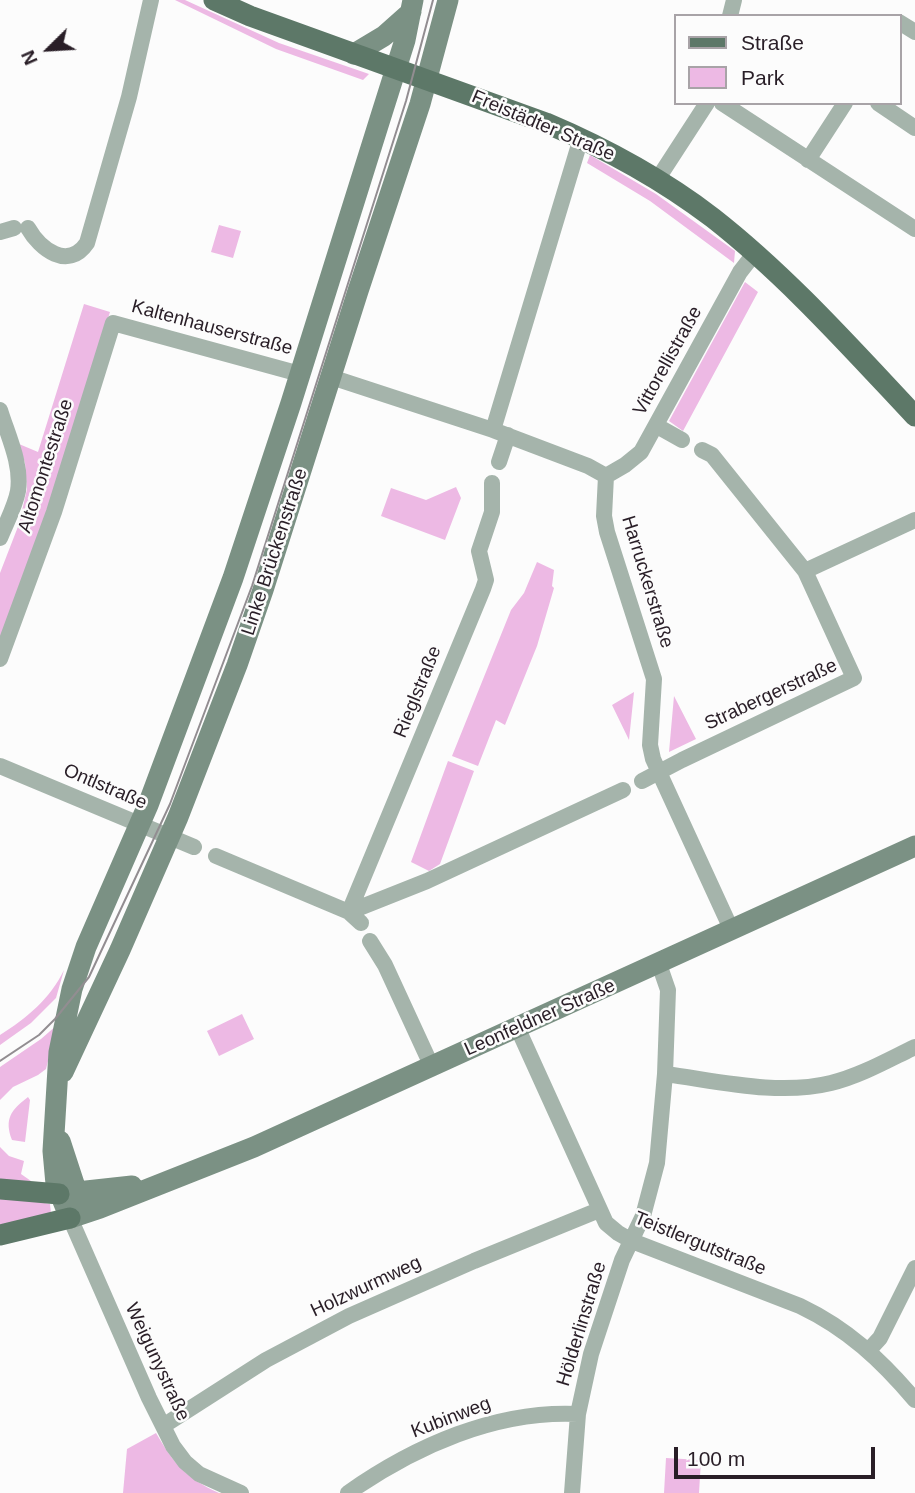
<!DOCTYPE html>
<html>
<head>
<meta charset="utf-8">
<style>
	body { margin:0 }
	#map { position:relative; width:915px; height:1493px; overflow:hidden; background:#fcfcfc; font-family:Arial,sans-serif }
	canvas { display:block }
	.legend { position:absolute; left:674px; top:14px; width:228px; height:91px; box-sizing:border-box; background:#fcfcfc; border:2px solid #a8a3a7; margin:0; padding:9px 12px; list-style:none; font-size:21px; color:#291e27 }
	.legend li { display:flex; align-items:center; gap:14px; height:35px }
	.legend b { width:35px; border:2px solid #a8a3a7 }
	.north { position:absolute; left:14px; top:14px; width:70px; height:70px; -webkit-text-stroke:5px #fcfcfc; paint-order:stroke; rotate:246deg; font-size:19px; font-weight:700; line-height:28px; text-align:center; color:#291e27 }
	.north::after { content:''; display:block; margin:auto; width:24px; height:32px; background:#291e27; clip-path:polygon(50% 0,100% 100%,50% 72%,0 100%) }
	.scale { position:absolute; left:674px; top:1447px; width:201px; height:32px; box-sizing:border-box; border:4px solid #291e27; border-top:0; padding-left:9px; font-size:21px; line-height:24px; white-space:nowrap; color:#291e27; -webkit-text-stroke:5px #fcfcfc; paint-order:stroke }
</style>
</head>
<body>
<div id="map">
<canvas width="915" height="1493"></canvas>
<ul class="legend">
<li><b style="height:9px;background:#5d7868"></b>Straße</li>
<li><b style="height:19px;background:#edb9e4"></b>Park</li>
</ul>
<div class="north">N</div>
<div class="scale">100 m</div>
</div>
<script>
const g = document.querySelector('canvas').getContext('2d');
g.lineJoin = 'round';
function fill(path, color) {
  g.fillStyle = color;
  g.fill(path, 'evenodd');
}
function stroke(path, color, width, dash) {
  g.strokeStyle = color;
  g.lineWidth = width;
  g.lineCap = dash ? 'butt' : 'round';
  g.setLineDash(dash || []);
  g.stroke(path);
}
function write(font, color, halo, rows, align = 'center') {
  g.font = font + ' Arial,sans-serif';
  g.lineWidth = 5;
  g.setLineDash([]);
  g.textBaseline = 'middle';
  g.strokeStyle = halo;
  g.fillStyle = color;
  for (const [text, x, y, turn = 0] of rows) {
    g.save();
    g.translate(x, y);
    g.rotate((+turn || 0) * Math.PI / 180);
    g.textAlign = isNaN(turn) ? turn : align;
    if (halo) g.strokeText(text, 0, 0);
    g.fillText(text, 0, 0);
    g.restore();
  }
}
const green = new Path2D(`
	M 175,0 L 185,0 L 279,43 L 369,74 L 363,80 L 276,49 Z
	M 590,155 L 656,194 L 735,251 L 734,263 L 650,201 L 587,163 Z
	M 219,225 L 241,231 L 233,258 L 211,252 Z
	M 745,282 L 758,292 L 683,431 L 669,421 Z
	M 84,304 L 110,312 L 39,538 L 0,639 L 0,573 L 19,524 L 27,489 L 25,463 L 19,444 L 38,452 Z
	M 456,487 L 461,498 L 445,540 L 381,516 L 391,488 L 426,500 Z
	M 537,562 L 554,570 L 552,586 L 554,588 L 537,646 L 505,725 L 496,720 L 478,766 L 452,756 L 511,610 L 524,593 Z
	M 634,692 L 629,740 L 612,705 Z
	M 674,696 L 696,739 L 669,752 Z
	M 448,761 L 474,771 L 440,864 L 429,871 L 411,862 Z
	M 64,970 L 56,998 L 31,1023 L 0,1045 L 0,1035 C 27,1018 50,999 64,970 Z
	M 242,1014 L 254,1039 L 219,1056 L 207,1031 Z
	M 57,1025 L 46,1069 L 38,1075 L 13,1087 L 0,1100 L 0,1067 L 41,1039 Z
	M 28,1097 L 30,1100 L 25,1142 L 12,1140 C 4,1119 11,1110 28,1097 Z
	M 0,1147 L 9,1156 L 24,1161 L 21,1174 L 31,1181 L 27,1184 L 0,1179 Z
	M 0,1195 L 50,1204 L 51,1213 L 0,1225 Z
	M 156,1433 C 174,1464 186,1478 219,1493 L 123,1493 L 127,1449 Z
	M 666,1458 L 701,1460 L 699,1493 L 664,1493 Z`);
const minor = new Path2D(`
	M 730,16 L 734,0
	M 899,22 L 915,32
	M 722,103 L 915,229
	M 878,103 L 915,128
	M 808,160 L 845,103
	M 657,180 L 707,103
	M 28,228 C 40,249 68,271 87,243 L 129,97 L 151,0
	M 0,232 L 14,228
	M 331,377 L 493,430 L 588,466 L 606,476 L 604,516 L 607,532 L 654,679 L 650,745 L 653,759 L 732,931
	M 0,410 C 8,436 22,464 18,491 C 15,507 6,523 0,538
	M 657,426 L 682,440
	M 493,430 L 581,138
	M 702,450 L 712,455 L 805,571
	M 499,462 L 508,435
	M 606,476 L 625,465 L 641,452 L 740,272 L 754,254
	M 0,659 L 54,512 L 113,323 L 300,374
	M 0,766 L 194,847
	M 642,781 L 682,760 L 854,678 L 805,571 L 915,520
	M 216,856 L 349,912 L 361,923
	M 349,912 L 483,589 L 486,580 L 479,551 L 492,512 L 492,483
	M 349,912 L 427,881 L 623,790
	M 370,941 L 385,965 L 432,1067
	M 518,1029 L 606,1223 L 618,1233 L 632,1241 L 800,1306 C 848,1329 881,1360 915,1400
	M 665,1074 C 718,1081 778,1096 831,1083 C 860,1076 888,1060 915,1047
	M 70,1218 L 149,1398 L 173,1446 L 185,1462 L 199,1474 L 241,1493
	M 869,1350 L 880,1338 L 915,1268
	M 163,1426 L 266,1360 L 349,1316 L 474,1261 L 599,1210
	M 348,1493 C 415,1446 496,1410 578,1414
	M 572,1493 L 578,1414 L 591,1354 L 622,1260 L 643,1216 L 657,1163 L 665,1074 L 668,990 L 659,964`);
const secondary = new Path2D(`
	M 354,54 L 384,36 L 411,12
	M 63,1072 L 120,950 L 178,817 L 237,665 L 263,590 L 358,291 L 420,104 L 448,0
	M 60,1141 L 77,1193 L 73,1207
	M 59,1194 L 132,1186
	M 70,1218 L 56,1184 L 53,1151 L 59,1052 L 72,989 L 86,947 L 148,805 L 233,578 L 291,403 L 381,116 L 405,40 L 413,0
	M 70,1218 L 100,1208 L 254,1147 L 915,846`);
const primary = new Path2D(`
	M 214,0 L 250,16 L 546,123 C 605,148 662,179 713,218 C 787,276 851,348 915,416
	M 0,1189 L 59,1194
	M 0,1235 L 70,1218`);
const tram = new Path2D(`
	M 0,1061 L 39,1035 L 55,1019 L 89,977 L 170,804 L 252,586 L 406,101 L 433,0`);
const streetNames = [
	["Freistädter Straße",543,126,23],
	["Kaltenhauserstraße",212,328,15],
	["Vittorellistraße",668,361,-61],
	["Altomontestraße",46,466,-72],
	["Linke Brückenstraße",275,552,-72],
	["Harruckerstraße",647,582,73],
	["Rieglstraße",418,692,-68],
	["Strabergerstraße",771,695,-25],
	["Ontlstraße",105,787,23],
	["Leonfeldner Straße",540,1018,-24],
	["Teistlergutstraße",700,1244,22],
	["Holzwurmweg",366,1287,-25],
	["Hölderlinstraße",582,1324,-73],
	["Weigunystraße",157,1362,65],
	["Kubinweg",451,1418,-21]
];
fill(green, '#edb9e4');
stroke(minor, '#a5b4ab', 16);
stroke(secondary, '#7b9184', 21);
stroke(primary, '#5d7868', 21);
stroke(tram, '#928d91', 2);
write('19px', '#291e27', '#fcfcfc', streetNames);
</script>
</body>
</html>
